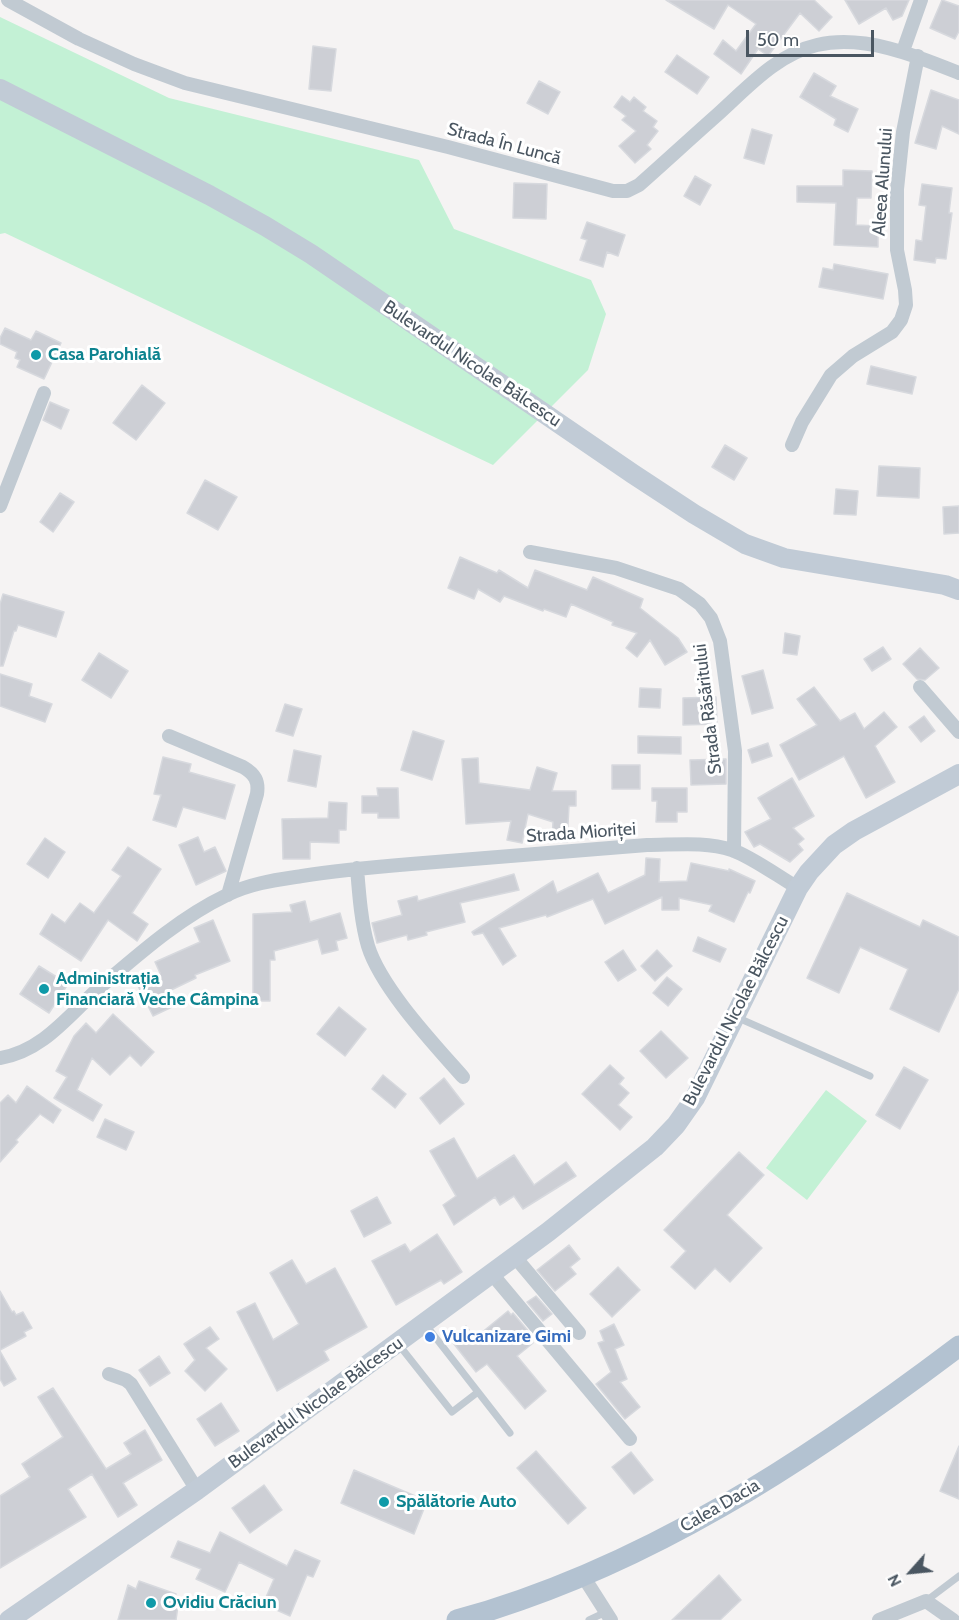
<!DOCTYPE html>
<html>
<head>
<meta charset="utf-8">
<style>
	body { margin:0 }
	#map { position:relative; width:959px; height:1620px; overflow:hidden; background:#f5f3f3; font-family:Cabin,sans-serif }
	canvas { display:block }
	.north { position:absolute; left:881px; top:1542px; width:60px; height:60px; -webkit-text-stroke:4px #fff; paint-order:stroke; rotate:243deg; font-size:16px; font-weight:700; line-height:24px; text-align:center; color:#4a5661 }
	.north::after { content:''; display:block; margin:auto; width:21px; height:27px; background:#4a5661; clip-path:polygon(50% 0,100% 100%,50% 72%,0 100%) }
	.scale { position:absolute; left:746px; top:30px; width:128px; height:27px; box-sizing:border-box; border:3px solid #4a5661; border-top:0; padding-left:8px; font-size:18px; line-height:21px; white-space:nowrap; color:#4a5661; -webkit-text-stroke:4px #fff; paint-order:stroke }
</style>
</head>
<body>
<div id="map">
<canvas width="959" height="1620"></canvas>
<div class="north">N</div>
<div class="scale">50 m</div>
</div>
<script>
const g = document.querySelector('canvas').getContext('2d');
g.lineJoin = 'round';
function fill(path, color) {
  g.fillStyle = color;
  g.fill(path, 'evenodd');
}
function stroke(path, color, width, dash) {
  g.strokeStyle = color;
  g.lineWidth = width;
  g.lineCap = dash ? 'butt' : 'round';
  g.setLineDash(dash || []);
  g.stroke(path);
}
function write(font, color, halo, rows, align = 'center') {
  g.font = font + ' Cabin,sans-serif';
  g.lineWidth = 6;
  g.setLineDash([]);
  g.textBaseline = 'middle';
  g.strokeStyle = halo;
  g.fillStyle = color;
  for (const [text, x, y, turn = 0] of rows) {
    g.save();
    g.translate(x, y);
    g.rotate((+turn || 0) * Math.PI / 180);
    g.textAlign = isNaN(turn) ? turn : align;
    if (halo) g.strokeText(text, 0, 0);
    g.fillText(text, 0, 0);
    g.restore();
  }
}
const green = new Path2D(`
	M 0,17 L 169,98 L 419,160 L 454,229 L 591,280 L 606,314 L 588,370 L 493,465 L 5,233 L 0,234 Z
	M 826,1090 L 867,1121 L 807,1200 L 766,1168 Z`);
const building = new Path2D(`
	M 666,0 L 814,0 L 832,17 L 819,31 L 800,13 L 768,56 L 758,49 L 741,74 L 714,54 L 723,40 L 736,51 L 756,24 L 728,5 L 714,29 Z
	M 845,0 L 909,0 L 902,16 L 893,20 L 886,8 L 859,24 Z
	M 942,0 L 959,6 L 959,31 L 955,39 L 930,28 Z
	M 313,46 L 336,49 L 331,91 L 309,89 Z
	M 677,55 L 709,77 L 697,94 L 665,72 Z
	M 814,73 L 836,86 L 830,96 L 858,109 L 848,132 L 834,125 L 836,119 L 800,97 Z
	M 539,81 L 560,92 L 548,114 L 527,103 Z
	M 931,90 L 959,100 L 959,134 L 942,126 L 936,149 L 915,143 Z
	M 622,96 L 630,102 L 634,97 L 646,107 L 643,111 L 657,121 L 653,127 L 658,131 L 647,145 L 651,149 L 635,163 L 619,146 L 636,131 L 622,120 L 626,116 L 614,107 Z
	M 752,129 L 772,135 L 764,164 L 744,158 Z
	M 843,170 L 872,171 L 871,198 L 857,198 L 856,225 L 878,226 L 878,247 L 834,245 L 836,203 L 797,202 L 797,186 L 843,186 Z
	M 695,176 L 711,185 L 700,205 L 684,196 Z
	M 514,183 L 547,184 L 546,219 L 513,218 Z
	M 922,184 L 952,188 L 949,213 L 952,213 L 946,259 L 936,258 L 935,263 L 914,260 L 916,240 L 922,241 L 926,206 L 919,205 Z
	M 587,222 L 625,235 L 618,256 L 607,252 L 603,267 L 580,260 L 587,240 L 581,238 Z
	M 834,264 L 888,274 L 883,299 L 819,287 L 823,268 L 833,270 Z
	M 5,328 L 31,340 L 36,331 L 61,343 L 44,379 L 17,367 L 20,360 L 15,358 L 17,352 L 0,344 L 0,338 Z
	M 871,366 L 916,377 L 912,394 L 867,384 Z
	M 142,385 L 165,403 L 136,440 L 113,423 Z
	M 50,402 L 69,410 L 61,429 L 43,420 Z
	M 725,445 L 747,458 L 734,480 L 712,467 Z
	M 879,466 L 920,468 L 919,498 L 877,496 Z
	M 205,480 L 237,497 L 218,530 L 187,513 Z
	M 836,489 L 858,491 L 856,515 L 834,514 Z
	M 60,493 L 74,502 L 53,532 L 40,522 Z
	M 959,506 L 959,533 L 944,534 L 943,507 Z
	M 460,557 L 497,573 L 499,570 L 528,588 L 535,570 L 587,590 L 593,577 L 643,599 L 640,608 L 678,638 L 687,652 L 665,665 L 650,640 L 637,657 L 626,648 L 637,633 L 612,625 L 613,622 L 571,604 L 566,617 L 544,609 L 543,611 L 504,596 L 500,602 L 478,589 L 474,599 L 448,588 Z
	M 3,594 L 64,612 L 56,637 L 18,625 L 16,631 L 14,631 L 3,666 L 0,666 L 0,604 Z
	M 785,633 L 800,636 L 797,655 L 783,653 Z
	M 883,647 L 891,659 L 872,671 L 864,659 Z
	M 920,648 L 939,668 L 925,680 L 917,679 L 903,664 Z
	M 99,653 L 128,671 L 111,698 L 82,680 Z
	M 763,670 L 773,708 L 752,714 L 742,676 Z
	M 0,674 L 32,684 L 29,696 L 52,704 L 45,722 L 0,706 Z
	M 814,687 L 840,721 L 855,713 L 864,729 L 884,712 L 897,727 L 875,746 L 895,782 L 866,798 L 844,756 L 799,780 L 780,745 L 817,725 L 797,699 Z
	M 640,688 L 661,689 L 660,708 L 639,707 Z
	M 716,697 L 717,724 L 683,725 L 683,698 Z
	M 285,704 L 302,709 L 293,736 L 276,731 Z
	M 924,716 L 935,731 L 921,742 L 909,727 Z
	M 413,731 L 444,741 L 432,780 L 401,770 Z
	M 638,736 L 681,737 L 681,754 L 638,753 Z
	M 768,743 L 772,756 L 752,763 L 748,750 Z
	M 294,750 L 321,756 L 316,787 L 288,781 Z
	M 163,757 L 191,764 L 189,772 L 235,785 L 225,819 L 183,807 L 176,827 L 153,820 L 161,795 L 154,794 Z
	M 478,758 L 479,783 L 530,790 L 537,767 L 557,773 L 552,791 L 576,791 L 576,806 L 569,806 L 567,842 L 552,841 L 553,822 L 528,814 L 522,843 L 507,840 L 511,821 L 466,824 L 462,759 Z
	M 726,759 L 726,784 L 691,785 L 690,760 Z
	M 612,765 L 640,765 L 640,789 L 612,789 Z
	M 792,778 L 814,816 L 793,828 L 804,839 L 798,844 L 803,850 L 790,862 L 760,844 L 754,847 L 745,832 L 771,819 L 758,798 Z
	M 377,788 L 398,788 L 399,818 L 378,818 L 378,813 L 362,813 L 362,796 L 378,796 Z
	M 652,788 L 687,788 L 687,812 L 677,812 L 677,822 L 656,822 L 657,801 L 652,801 Z
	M 329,802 L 347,803 L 346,830 L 339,830 L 339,843 L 310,842 L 310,859 L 283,859 L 282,819 L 328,818 Z
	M 198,837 L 204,852 L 215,847 L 226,871 L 196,885 L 179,845 Z
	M 45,838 L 65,852 L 48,878 L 27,864 Z
	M 128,847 L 161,869 L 132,913 L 148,924 L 137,941 L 108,920 L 81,961 L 40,934 L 52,914 L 65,923 L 80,903 L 94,913 L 121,876 L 112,870 Z
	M 646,858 L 660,859 L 659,882 L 687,881 L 691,863 L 729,871 L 729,869 L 755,881 L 750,893 L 748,892 L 734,922 L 709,911 L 712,905 L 679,898 L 679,910 L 662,910 L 662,897 L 605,924 L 593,899 L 547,917 L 546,915 L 499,928 L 516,956 L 503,965 L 483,933 L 474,935 L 472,932 L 553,881 L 557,893 L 598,873 L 608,893 L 645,875 Z
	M 514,874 L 519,890 L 460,903 L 465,922 L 426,932 L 427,935 L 408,940 L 407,935 L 377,943 L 372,923 L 402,915 L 398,901 L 417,896 L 418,901 Z
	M 847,893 L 920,927 L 923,920 L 959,937 L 959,989 L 939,1032 L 890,1009 L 908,969 L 860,947 L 839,993 L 807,978 Z
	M 305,901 L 310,922 L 340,913 L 347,938 L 336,941 L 338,950 L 322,954 L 318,939 L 274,951 L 275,960 L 270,960 L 270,1001 L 253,1001 L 253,914 L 292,912 L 290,905 Z
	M 213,920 L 230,961 L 195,975 L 196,978 L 167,992 L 174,1006 L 153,1016 L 137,984 L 160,973 L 155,962 L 200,942 L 194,928 Z
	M 698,937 L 726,949 L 720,962 L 693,951 Z
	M 623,950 L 636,970 L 618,981 L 605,962 Z
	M 657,950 L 672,966 L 655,981 L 641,966 Z
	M 39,966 L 68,984 L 49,1013 L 20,994 Z
	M 667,977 L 682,989 L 668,1006 L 653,993 Z
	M 339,1007 L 366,1029 L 345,1056 L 317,1034 Z
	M 113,1014 L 154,1052 L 141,1066 L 130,1055 L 110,1075 L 92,1058 L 77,1090 L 102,1105 L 93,1121 L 54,1098 L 67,1077 L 56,1071 L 74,1036 L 86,1023 L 96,1033 Z
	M 661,1031 L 688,1058 L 666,1078 L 640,1051 Z
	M 610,1065 L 624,1078 L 619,1084 L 629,1093 L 618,1105 L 632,1117 L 620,1130 L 582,1094 Z
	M 904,1067 L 928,1080 L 900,1129 L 876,1115 Z
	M 383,1075 L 406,1094 L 395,1108 L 372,1089 Z
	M 444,1078 L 464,1104 L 440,1124 L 420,1098 Z
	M 27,1086 L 61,1110 L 53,1123 L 40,1114 L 16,1140 L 18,1142 L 0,1162 L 0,1103 L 8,1095 L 16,1103 Z
	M 105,1119 L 134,1132 L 126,1150 L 97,1137 Z
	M 454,1138 L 477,1179 L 514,1155 L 534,1185 L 566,1162 L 576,1176 L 523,1209 L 514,1196 L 500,1205 L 495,1197 L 454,1225 L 443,1205 L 456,1196 L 430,1151 Z
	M 739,1152 L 764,1175 L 727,1215 L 762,1248 L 730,1282 L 715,1268 L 695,1289 L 671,1267 L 686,1251 L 664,1230 Z
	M 377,1197 L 391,1223 L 364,1237 L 351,1211 Z
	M 437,1234 L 462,1272 L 444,1284 L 441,1280 L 396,1305 L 372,1261 L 405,1244 L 410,1252 Z
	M 569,1245 L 580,1259 L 570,1267 L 576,1274 L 555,1291 L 537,1270 Z
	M 292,1260 L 306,1284 L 335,1268 L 367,1327 L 324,1351 L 329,1360 L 277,1391 L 237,1312 L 255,1303 L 273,1340 L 299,1324 L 270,1273 Z
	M 618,1267 L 640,1290 L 612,1317 L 590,1294 Z
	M 0,1291 L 12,1312 L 14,1311 L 16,1315 L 23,1312 L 32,1328 L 24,1332 L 26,1336 L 0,1350 Z
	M 536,1296 L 552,1314 L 543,1321 L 527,1302 Z
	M 508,1311 L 511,1315 L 513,1313 L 529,1332 L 526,1334 L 533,1343 L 517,1356 L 546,1391 L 525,1409 L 487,1364 L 476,1372 L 450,1339 L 466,1326 L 475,1338 Z
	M 614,1324 L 624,1345 L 615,1349 L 627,1379 L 620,1382 L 640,1407 L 625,1419 L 596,1384 L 611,1372 L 598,1343 L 604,1341 L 600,1331 Z
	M 210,1327 L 219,1339 L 206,1348 L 227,1369 L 205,1391 L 185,1371 L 195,1360 L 184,1344 Z
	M 0,1351 L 16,1379 L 4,1386 L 0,1379 Z
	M 159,1356 L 170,1373 L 150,1386 L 139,1370 Z
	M 53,1388 L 106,1469 L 131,1454 L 124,1443 L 145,1430 L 162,1460 L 123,1483 L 137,1505 L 118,1517 L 92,1474 L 68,1489 L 86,1517 L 0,1568 L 0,1496 L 30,1477 L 22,1464 L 63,1437 L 38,1397 Z
	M 221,1403 L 239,1431 L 215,1446 L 197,1419 Z
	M 959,1446 L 959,1499 L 940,1491 Z
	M 536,1451 L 586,1508 L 568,1524 L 517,1468 Z
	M 631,1452 L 653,1480 L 634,1494 L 612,1467 Z
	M 354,1470 L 427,1501 L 414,1534 L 341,1503 Z
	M 264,1485 L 282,1510 L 250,1533 L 232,1508 Z
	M 220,1532 L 287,1566 L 295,1550 L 320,1561 L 313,1577 L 307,1575 L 290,1616 L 263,1604 L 274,1579 L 239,1562 L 225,1592 L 196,1579 L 201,1569 L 171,1557 L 178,1541 L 210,1553 Z
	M 719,1575 L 741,1600 L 720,1620 L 672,1620 Z
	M 139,1581 L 176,1594 L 172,1604 L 178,1606 L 176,1620 L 118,1620 L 128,1585 L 136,1589 Z`);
const lane = new Path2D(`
	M 736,1017 L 870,1076
	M 425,1324 L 510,1433
	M 399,1345 L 452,1412 L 478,1392
	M 926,1601 L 959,1576
	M 589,1620 L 606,1612`);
const street = new Path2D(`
	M 8,0 L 79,39 L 134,64 L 185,83 L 448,147 L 613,191 L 627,191 L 639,185 C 665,162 691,138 717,115 C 747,88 777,54 817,45 C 864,34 917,56 959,73
	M 903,51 L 921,0
	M 792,445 L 802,422 L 831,375 L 853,356 L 892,332 L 901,320 L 906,305 L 905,290 L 897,250 L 897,189 L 903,132 L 918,56
	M 0,506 L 44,393
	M 530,552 L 616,568 L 679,589 L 700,604 L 711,618 L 720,641 L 735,751 L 734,851
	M 920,687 L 959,732
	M 169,736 L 243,767 C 255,774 259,781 257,794 L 228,895
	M 357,868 C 359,893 361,922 368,946 C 381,988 434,1044 463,1077
	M 0,1058 C 43,1051 69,1015 99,988 C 139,954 179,918 227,895 C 251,883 276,880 302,876 C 338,870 374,867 411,864 C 489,858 568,852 647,845 C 674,845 705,841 732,850 C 752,857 779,877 798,888
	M 515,1257 L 579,1333
	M 492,1274 L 630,1439
	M 109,1374 L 126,1380 L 131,1384 L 197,1490
	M 583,1576 L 611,1620
	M 879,1620 L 926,1601 L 953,1620`);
const secondary = new Path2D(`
	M 0,89 L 209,195 L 265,226 L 311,254 L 633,474 L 694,514 L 745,544 L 784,558 L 945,585 L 959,590
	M 9,1620 L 197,1490 L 548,1232 L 655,1147 L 676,1125 L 695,1098 L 798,888 L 809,872 L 834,845 L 854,831 L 959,774`);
const primary = new Path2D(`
	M 457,1620 C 643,1569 807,1461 959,1346`);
const markers = [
	[36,355,6,"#0f9aa8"],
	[44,989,6,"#0f9aa8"],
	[430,1337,6,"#3f7fe0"],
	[384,1502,6,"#0f9aa8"],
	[151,1603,6,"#0f9aa8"]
];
const streetNames = [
	["Strada În Luncă",504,144,15],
	["Aleea Alunului",883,182,-86],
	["Bulevardul Nicolae Bălcescu",472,364,34],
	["Strada Răsăritului",708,709,-97],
	["Strada Mioriței",581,833,-4],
	["Bulevardul Nicolae Bălcescu",736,1011,-63],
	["Bulevardul Nicolae Bălcescu",316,1403,-36],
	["Calea Dacia",720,1506,-30]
];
const cultureNames = [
	["Casa Parohială",48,355],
	["Administrația",56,979],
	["Financiară Veche Câmpina",56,1000],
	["Spălătorie Auto",396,1502],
	["Ovidiu Crăciun",163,1603]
];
const shopNames = [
	["Vulcanizare Gimi",442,1337]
];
fill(green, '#c3f1d5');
fill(building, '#cdcfd5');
stroke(building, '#d7d9de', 1.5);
stroke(lane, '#c1cad2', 7);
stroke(street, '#c1cad2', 14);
stroke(secondary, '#c1cbd6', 20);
stroke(primary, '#b3c2d1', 21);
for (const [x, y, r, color] of markers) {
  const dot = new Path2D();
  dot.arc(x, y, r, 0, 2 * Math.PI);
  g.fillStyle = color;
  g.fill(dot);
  stroke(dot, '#fff', 2);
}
write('18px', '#4a5661', '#fff', streetNames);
write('bold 18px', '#0d838f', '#fff', cultureNames, 'left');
write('bold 18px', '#366cbe', '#fff', shopNames, 'left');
</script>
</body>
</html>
